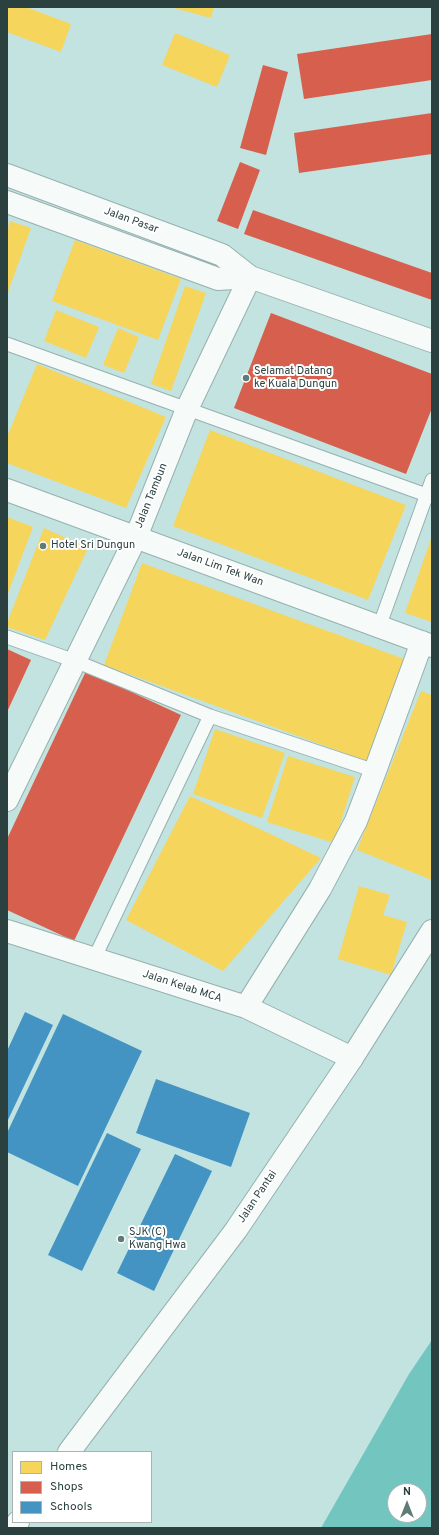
<!DOCTYPE html>
<html>
<head>
<meta charset="utf-8">
<style>
	body { margin:0 }
	#map { position:relative; width:439px; height:1535px; overflow:hidden; background:#c2e3e0; font-family:Overpass,sans-serif }
	canvas { display:block }
	.frame { position:absolute; inset:0; border:8px solid #2a413f; pointer-events:none }
	.legend { position:absolute; left:12px; top:1451px; width:140px; height:72px; box-sizing:border-box; background:#fff; border:1px solid #aab3b2; margin:0; padding:5px 7px; list-style:none; font-size:12px; color:#2a413f }
	.legend li { display:flex; align-items:center; gap:8px; height:20px }
	.legend b { width:20px; border:1px solid #aab3b2 }
	.north { position:absolute; left:387px; top:1483px; width:40px; height:40px; box-sizing:border-box; background:#fff; border:1px solid #aab3b2; border-radius:50%; rotate:0deg; font-size:11px; font-weight:700; line-height:16px; text-align:center; color:#2a413f }
	.north::after { content:''; display:block; margin:auto; width:14px; height:18px; background:#5f7a77; clip-path:polygon(50% 0,100% 100%,50% 72%,0 100%) }
</style>
</head>
<body>
<div id="map">
<canvas width="439" height="1535"></canvas>
<div class="frame"></div>
<ul class="legend">
<li><b style="height:11px;background:#f6d55c"></b>Homes</li>
<li><b style="height:11px;background:#d6604d"></b>Shops</li>
<li><b style="height:11px;background:#4393c3"></b>Schools</li>
</ul>
<div class="north">N</div>
</div>
<script>
const g = document.querySelector('canvas').getContext('2d');
g.lineJoin = 'round';
function fill(path, color) {
  g.fillStyle = color;
  g.fill(path, 'evenodd');
}
function stroke(path, color, width, dash) {
  g.strokeStyle = color;
  g.lineWidth = width;
  g.lineCap = dash ? 'butt' : 'round';
  g.setLineDash(dash || []);
  g.stroke(path);
}
function write(font, color, halo, rows, align = 'center') {
  g.font = font + ' Overpass,sans-serif';
  g.lineWidth = 4;
  g.setLineDash([]);
  g.textBaseline = 'middle';
  g.strokeStyle = halo;
  g.fillStyle = color;
  for (const [text, x, y, turn = 0] of rows) {
    g.save();
    g.translate(x, y);
    g.rotate((+turn || 0) * Math.PI / 180);
    g.textAlign = isNaN(turn) ? turn : align;
    if (halo) g.strokeText(text, 0, 0);
    g.fillText(text, 0, 0);
    g.restore();
  }
}
const water = new Path2D(`
	M 432,1340 L 432,1528 L 321,1528 L 409,1374 ZM 395,1491 L 419,1491 L 419,1515 L 395,1515 Z`);
const homes = new Path2D(`
	M 7,7 L 26,7 L 71,24 L 61,52 L 7,32 Z
	M 170,7 L 214,7 L 211,18 Z
	M 175,33 L 230,55 L 217,87 L 162,65 Z
	M 10,221 L 31,228 L 7,295 L 7,231 Z
	M 75,240 L 181,279 L 158,340 L 52,301 Z
	M 185,286 L 206,293 L 171,391 L 151,384 Z
	M 56,310 L 99,327 L 86,358 L 44,341 Z
	M 118,328 L 139,337 L 124,373 L 103,365 Z
	M 37,364 L 166,417 L 126,508 L 7,463 L 7,437 Z
	M 210,430 L 406,505 L 368,600 L 173,526 Z
	M 7,517 L 33,527 L 7,596 Z
	M 44,528 L 88,548 L 45,640 L 7,627 L 7,623 Z
	M 432,536 L 432,622 L 405,613 Z
	M 142,563 L 407,660 L 369,762 L 104,665 Z
	M 421,691 L 432,695 L 432,880 L 357,850 Z
	M 215,729 L 285,753 L 262,818 L 193,794 Z
	M 288,756 L 355,777 L 334,843 L 267,822 Z
	M 190,796 L 321,858 L 223,971 L 126,920 Z
	M 359,886 L 390,895 L 383,915 L 407,922 L 391,975 L 338,959 Z`);
const shops = new Path2D(`
	M 432,34 L 432,80 L 304,99 L 297,54 Z
	M 263,65 L 288,72 L 266,155 L 240,148 Z
	M 432,113 L 432,154 L 299,173 L 294,133 Z
	M 240,162 L 260,170 L 238,229 L 217,221 Z
	M 253,210 L 432,273 L 432,300 L 244,234 Z
	M 271,313 L 432,374 L 432,408 L 406,474 L 234,408 Z
	M 7,649 L 31,660 L 7,712 Z
	M 86,671 L 181,715 L 74,941 L 7,910 L 7,839 Z`);
const schools = new Path2D(`
	M 25,1012 L 53,1025 L 7,1122 L 7,1051 Z
	M 63,1014 L 142,1051 L 78,1186 L 7,1152 L 7,1133 Z
	M 156,1079 L 250,1113 L 231,1167 L 136,1133 Z
	M 107,1133 L 141,1149 L 82,1271 L 48,1255 Z
	M 175,1154 L 212,1171 L 154,1291 L 117,1273 Z`);
const service = new Path2D(`
	M 7,344 L 432,497
	M 379,627 L 432,480
	M 7,637 L 75,661 L 210,716 L 375,771
	M 94,959 L 210,716`);
const minor = new Path2D(`
	M 7,490 L 432,646
	M 7,931 L 246,1007 L 352,1058
	M 246,1007 L 320,889 L 356,821 L 375,771 L 422,642`);
const tertiary = new Path2D(`
	M 7,800 L 136,537 L 187,409 L 250,277`);
const secondary = new Path2D(`
	M 7,175 L 222,255 L 250,277 L 432,341
	M 7,202 L 218,279 L 250,277
	M 69,1452 L 236,1230 L 352,1058 L 432,931
	M 14,1528 L 18,1522`);
const markers = [
	[246,378,4,"#5f7a77"],
	[43,546,4,"#5f7a77"],
	[121,1239,4,"#5f7a77"]
];
const streetNames = [
	["Jalan Pasar",131,221,20],
	["Jalan Tambun",152,496,-68],
	["Jalan Lim Tek Wan",220,568,20],
	["Jalan Kelab MCA",182,987,18],
	["Jalan Pantai",258,1197,-56]
];
const poiNames = [
	["Selamat Datang",254,372],
	["ke Kuala Dungun",254,385],
	["Hotel Sri Dungun",51,546],
	["SJK (C)",129,1233],
	["Kwang Hwa",129,1246]
];
fill(water, '#72c6bf');
fill(homes, '#f6d55c');
fill(shops, '#d6604d');
fill(schools, '#4393c3');
stroke(service, '#97b0ae', 15);
stroke(minor, '#97b0ae', 24);
stroke(tertiary, '#97b0ae', 24);
stroke(secondary, '#97b0ae', 24);
stroke(service, '#f6fbfa', 13);
stroke(minor, '#f6fbfa', 22);
stroke(tertiary, '#f6fbfa', 22);
stroke(secondary, '#f6fbfa', 22);
for (const [x, y, r, color] of markers) {
  const dot = new Path2D();
  dot.arc(x, y, r, 0, 2 * Math.PI);
  g.fillStyle = color;
  g.fill(dot);
  stroke(dot, '#fff', 1.5);
}
write('11px', '#2a413f', '#fff', streetNames);
write('11px', '#2a413f', '#fff', poiNames, 'left');
</script>
</body>
</html>
